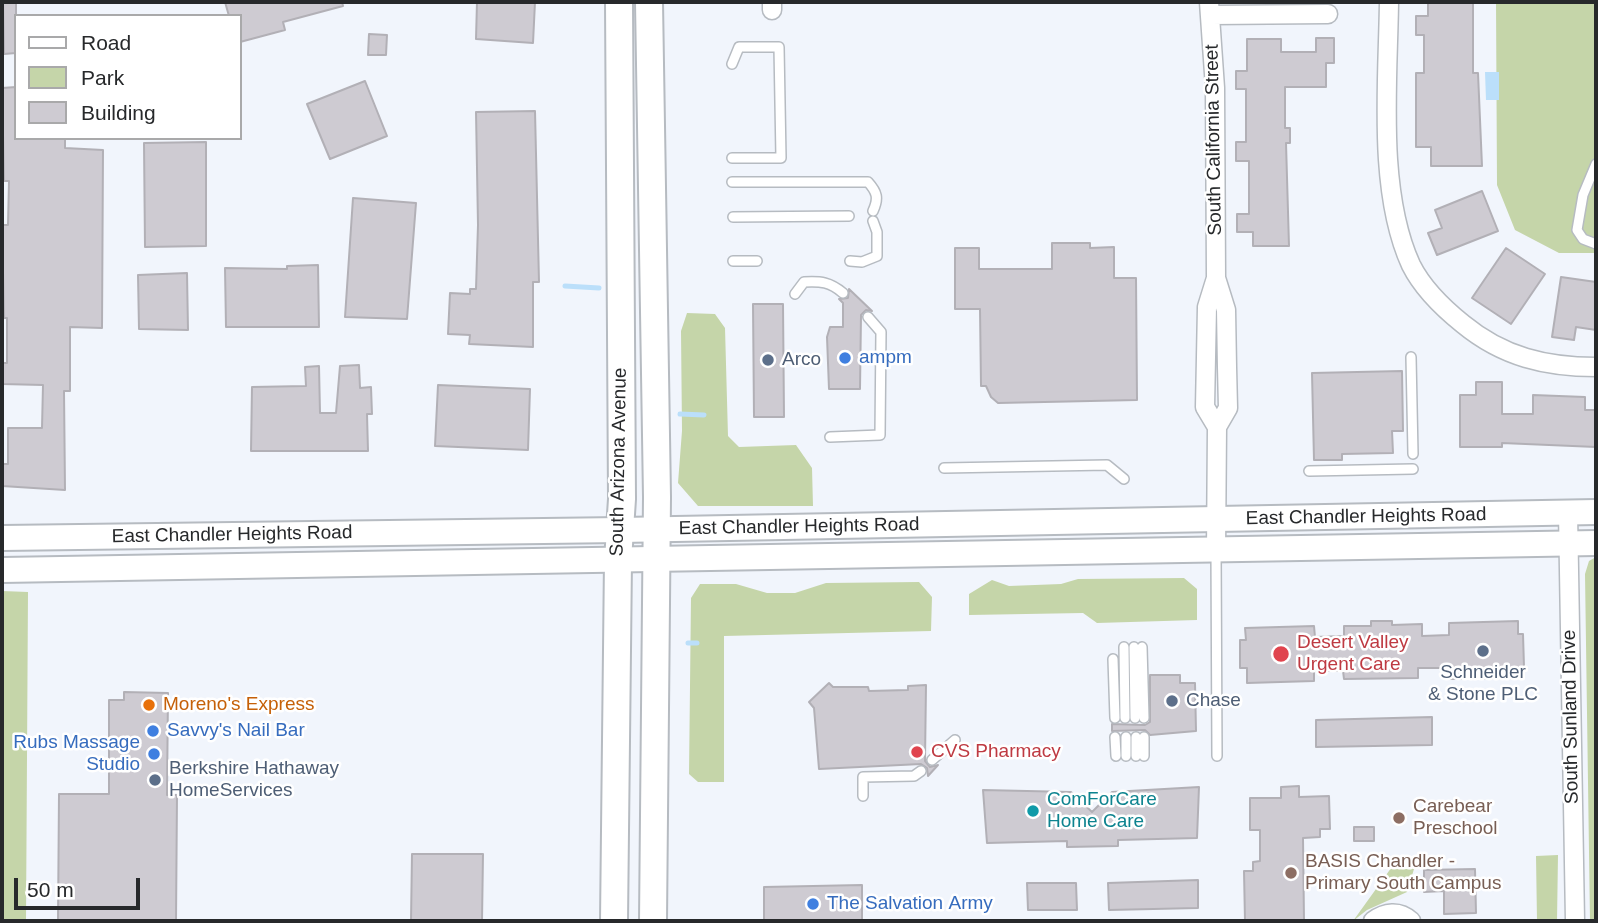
<!DOCTYPE html>
<html>
<head>
<meta charset="utf-8">
<style>
	body { margin:0 }
	#map { position:relative; width:1598px; height:923px; overflow:hidden; background:#f1f5fc; font-family:Helvetica,sans-serif }
	canvas { display:block }
	.frame { position:absolute; inset:0; border:4px solid #27292b; pointer-events:none }
	.legend { position:absolute; left:14px; top:14px; width:228px; height:126px; box-sizing:border-box; background:#fff; border:2px solid #a9a9aa; margin:0; padding:9px 12px; list-style:none; font-size:21px; color:#27292b }
	.legend li { display:flex; align-items:center; gap:14px; height:35px }
	.legend b { width:35px; border:2px solid #a9a9aa }
	.scale { position:absolute; left:14px; top:878px; width:126px; height:32px; box-sizing:border-box; border:4px solid #27292b; border-top:0; padding-left:9px; font-size:21px; line-height:24px; white-space:nowrap; color:#27292b; -webkit-text-stroke:5px #fff; paint-order:stroke }
</style>
</head>
<body>
<div id="map">
<canvas width="1598" height="923"></canvas>
<div class="frame"></div>
<ul class="legend">
<li><b style="height:9px;background:#fff"></b>Road</li>
<li><b style="height:19px;background:#c5d5a9"></b>Park</li>
<li><b style="height:19px;background:#cecbd2"></b>Building</li>
</ul>
<div class="scale">50 m</div>
</div>
<script>
const g = document.querySelector('canvas').getContext('2d');
g.lineJoin = 'round';
function fill(path, color) {
  g.fillStyle = color;
  g.fill(path, 'evenodd');
}
function stroke(path, color, width, dash) {
  g.strokeStyle = color;
  g.lineWidth = width;
  g.lineCap = dash ? 'butt' : 'round';
  g.setLineDash(dash || []);
  g.stroke(path);
}
function write(font, color, halo, rows, align = 'center') {
  g.font = font + ' Helvetica,sans-serif';
  g.lineWidth = 5;
  g.setLineDash([]);
  g.textBaseline = 'middle';
  g.strokeStyle = halo;
  g.fillStyle = color;
  for (const [text, x, y, turn = 0] of rows) {
    g.save();
    g.translate(x, y);
    g.rotate((+turn || 0) * Math.PI / 180);
    g.textAlign = isNaN(turn) ? turn : align;
    if (halo) g.strokeText(text, 0, 0);
    g.fillText(text, 0, 0);
    g.restore();
  }
}
const green = new Path2D(`
	M 1496,2 L 1596,2 L 1596,253 L 1559,253 L 1515,230 L 1497,185 Z
	M 687,313 L 715,314 L 725,328 L 728,436 L 739,447 L 796,445 L 812,468 L 813,506 L 698,506 L 678,483 L 682,431 L 681,331 Z
	M 1596,557 L 1596,921 L 1590,921 L 1585,574 L 1589,561 Z
	M 1184,578 L 1197,589 L 1197,620 L 1097,623 L 1083,613 L 969,615 L 969,594 L 992,580 L 1009,586 L 1061,584 L 1078,579 Z
	M 919,582 L 932,597 L 931,631 L 724,636 L 724,782 L 698,782 L 689,774 L 691,598 L 700,584 L 736,584 L 767,593 L 795,593 L 826,583 Z
	M 2,591 L 28,592 L 26,921 L 4,921 Z
	M 1558,855 L 1557,921 L 1537,921 L 1536,856 Z
	M 1394,864 L 1414,869 L 1407,892 L 1367,910 L 1353,921 Z`);
const water = new Path2D(`
	M 1485,72 L 1499,72 L 1499,100 L 1486,100 Z`);
const stream = new Path2D(`
	M 565,286 L 599,288
	M 680,414 L 704,415
	M 688,643 L 697,643`);
const building = new Path2D(`
	M 3,2 L 16,2 L 16,53 L 4,54 Z
	M 225,2 L 342,2 L 343,6 L 283,22 L 285,30 L 240,42 L 240,16 L 229,16 Z
	M 477,2 L 535,2 L 533,43 L 476,39 Z
	M 1428,2 L 1473,2 L 1473,73 L 1478,73 L 1482,166 L 1431,166 L 1431,147 L 1416,147 L 1416,73 L 1424,73 L 1424,35 L 1416,35 L 1416,16 L 1428,16 Z
	M 369,34 L 387,35 L 386,55 L 368,55 Z
	M 1316,38 L 1334,38 L 1334,63 L 1326,63 L 1326,87 L 1285,87 L 1285,128 L 1290,128 L 1290,143 L 1286,143 L 1289,246 L 1253,246 L 1253,232 L 1237,232 L 1237,214 L 1249,214 L 1249,161 L 1236,161 L 1236,142 L 1246,142 L 1246,89 L 1236,89 L 1236,71 L 1247,71 L 1247,39 L 1281,39 L 1281,52 L 1316,52 Z
	M 365,81 L 387,136 L 330,159 L 307,104 Z
	M 16,87 L 16,138 L 65,138 L 65,148 L 103,150 L 102,328 L 70,327 L 70,391 L 64,391 L 65,490 L 2,486 L 3,464 L 8,464 L 8,428 L 42,428 L 43,385 L 2,384 L 2,363 L 7,363 L 7,318 L 4,318 L 2,225 L 8,225 L 9,181 L 4,181 L 2,88 Z
	M 535,111 L 539,282 L 533,282 L 533,347 L 469,344 L 470,335 L 448,334 L 450,293 L 470,294 L 470,289 L 476,289 L 478,225 L 476,112 Z
	M 206,142 L 206,246 L 145,247 L 144,143 Z
	M 1482,191 L 1498,231 L 1437,255 L 1428,233 L 1442,228 L 1435,210 Z
	M 353,198 L 416,203 L 407,319 L 345,317 Z
	M 1052,243 L 1090,243 L 1090,248 L 1114,247 L 1114,278 L 1136,278 L 1137,400 L 998,403 L 991,397 L 986,386 L 981,386 L 980,309 L 955,309 L 955,248 L 979,248 L 979,269 L 1052,269 Z
	M 1506,248 L 1545,274 L 1511,324 L 1472,298 Z
	M 318,265 L 319,327 L 226,327 L 225,268 L 287,269 L 287,266 Z
	M 187,273 L 188,330 L 139,329 L 138,275 Z
	M 1561,277 L 1596,282 L 1596,330 L 1576,327 L 1574,340 L 1552,337 Z
	M 849,289 L 872,311 L 866,310 L 861,315 L 860,389 L 829,389 L 827,337 L 830,327 L 843,327 L 843,303 L 839,299 L 848,298 Z
	M 753,304 L 783,304 L 784,417 L 754,417 Z
	M 359,365 L 360,388 L 371,387 L 372,414 L 367,414 L 368,451 L 251,451 L 252,387 L 306,386 L 305,367 L 319,366 L 320,413 L 336,413 L 340,366 Z
	M 1402,371 L 1403,431 L 1392,431 L 1393,453 L 1342,454 L 1342,460 L 1314,460 L 1312,373 Z
	M 1476,382 L 1502,382 L 1502,414 L 1533,414 L 1533,395 L 1585,397 L 1585,410 L 1596,410 L 1596,447 L 1502,443 L 1502,447 L 1460,447 L 1460,395 L 1476,395 Z
	M 438,385 L 530,389 L 528,450 L 435,446 Z
	M 1371,621 L 1392,621 L 1392,625 L 1422,624 L 1422,636 L 1449,635 L 1449,623 L 1518,621 L 1518,634 L 1523,634 L 1524,667 L 1516,668 L 1517,678 L 1450,679 L 1450,668 L 1418,668 L 1418,678 L 1344,679 L 1343,671 L 1314,671 L 1314,681 L 1247,683 L 1247,668 L 1240,668 L 1240,640 L 1246,640 L 1245,628 L 1314,626 L 1315,637 L 1344,636 L 1344,626 L 1371,626 Z
	M 1150,675 L 1180,675 L 1180,683 L 1195,683 L 1196,731 L 1150,735 L 1145,730 L 1112,731 L 1112,724 L 1145,725 L 1150,722 Z
	M 829,683 L 833,687 L 868,687 L 869,691 L 908,690 L 908,686 L 926,685 L 925,761 L 930,767 L 938,765 L 928,776 L 927,768 L 921,764 L 819,769 L 814,708 L 809,702 Z
	M 124,692 L 168,693 L 167,795 L 177,795 L 176,921 L 58,921 L 59,794 L 109,794 L 109,700 L 124,700 Z
	M 1432,717 L 1432,745 L 1316,747 L 1316,720 Z
	M 1299,786 L 1299,797 L 1329,796 L 1330,829 L 1320,829 L 1320,837 L 1303,838 L 1304,921 L 1245,921 L 1244,871 L 1253,871 L 1253,862 L 1260,861 L 1260,830 L 1250,830 L 1250,798 L 1281,798 L 1281,787 Z
	M 1199,787 L 1197,838 L 1118,840 L 1118,846 L 1067,847 L 1067,841 L 987,843 L 983,790 L 1071,792 L 1092,812 L 1112,792 Z
	M 1354,827 L 1374,827 L 1374,841 L 1354,841 Z
	M 412,854 L 483,854 L 482,921 L 411,921 Z
	M 1475,869 L 1476,913 L 1444,914 L 1444,891 L 1424,892 L 1424,870 Z
	M 1198,880 L 1198,908 L 1109,910 L 1108,883 Z
	M 1027,883 L 1076,883 L 1077,910 L 1028,910 Z
	M 862,885 L 862,921 L 764,921 L 764,887 Z`);
const lane = new Path2D(`
	M 732,64 L 739,47 L 779,47 L 781,158 L 732,158
	M 1596,164 L 1583,195 L 1577,230 L 1583,239 L 1596,244
	M 732,182 L 868,182 C 877,192 879,198 873,211
	M 733,217 L 849,216
	M 733,261 L 757,261
	M 850,261 L 862,262 L 877,256 L 877,232 L 873,221
	M 795,294 L 804,282 C 821,281 830,282 843,293
	M 1411,357 L 1413,454
	M 830,437 L 880,435 L 881,332 L 868,317
	M 944,468 L 1107,465 L 1124,479
	M 1309,471 L 1413,469
	M 1216,551 L 1217,756
	M 1124,647 L 1125,718
	M 1134,647 L 1135,718
	M 1142,647 L 1144,718
	M 1113,659 L 1115,718
	M 1115,737 L 1116,756
	M 1126,737 L 1126,756
	M 1136,737 L 1136,756
	M 1144,737 L 1144,756
	M 932,760 L 955,740
	M 863,796 L 863,777 L 914,776 L 921,771`);
const street = new Path2D(`
	M 1209,2 L 1215,88 L 1216,278 L 1226,310 L 1227,367 L 1228,408 L 1217,427 L 1216,551
	M 1389,2 C 1388,82 1377,191 1411,265 C 1423,289 1443,308 1463,324 C 1503,357 1546,367 1596,367
	M 772,10 L 772,2
	M 1211,15 L 1328,14
	M 1216,278 L 1207,307 L 1205,407 L 1217,427
	M 1568,512 L 1575,921
	M 1373,921 C 1385,912 1399,910 1411,921`);
const secondary = new Path2D(`
	M 2,538 L 621,530 L 1596,512
	M 2,570 L 1596,543`);
const primary = new Path2D(`
	M 649,2 L 657,497 L 653,921
	M 614,921 L 618,560 L 622,499 L 619,2`);
const markers = [
	[845,358,7,"#3f7fe0"],
	[768,360,7,"#5c6f8a"],
	[1483,651,7,"#5c6f8a"],
	[1281,654,9,"#e0444e"],
	[1172,701,7,"#5c6f8a"],
	[149,705,7,"#e8710a"],
	[153,731,7,"#3f7fe0"],
	[917,752,7,"#e0444e"],
	[154,754,7,"#3f7fe0"],
	[155,780,7,"#5c6f8a"],
	[1033,811,7,"#0f9aa8"],
	[1399,818,7,"#8d6e63"],
	[1291,873,7,"#8d6e63"],
	[813,904,7,"#3f7fe0"]
];
const streetNames = [
	["South California Street",1214,140,-91],
	["South Arizona Avenue",619,462,-89],
	["East Chandler Heights Road",1366,517,-1],
	["East Chandler Heights Road",799,527,-1],
	["East Chandler Heights Road",232,535,-1],
	["South Sunland Drive",1571,717,-91]
];
const shopNames = [
	["ampm",859,358],
	["Savvy's Nail Bar",167,731],
	["Rubs Massage",140,743,"right"],
	["Studio",140,765,"right"],
	["The Salvation Army",827,904]
];
const serviceNames = [
	["Arco",782,360],
	["Schneider",1483,673,"center"],
	["& Stone PLC",1483,695,"center"],
	["Chase",1186,701],
	["Berkshire Hathaway",169,769],
	["HomeServices",169,791]
];
const healthNames = [
	["Desert Valley",1297,643],
	["Urgent Care",1297,665],
	["CVS Pharmacy",931,752]
];
const foodNames = [
	["Moreno's Express",163,705]
];
const cultureNames = [
	["ComForCare",1047,800],
	["Home Care",1047,822]
];
const educationNames = [
	["Carebear",1413,807],
	["Preschool",1413,829],
	["BASIS Chandler -",1305,862],
	["Primary South Campus",1305,884]
];
fill(green, '#c5d5a9');
fill(water, '#bbdffa');
stroke(stream, '#bbdffa', 5);
fill(building, '#cecbd2');
stroke(building, '#b2b0b6', 2);
stroke(lane, '#b6bbc1', 12);
stroke(street, '#b6bbc1', 21);
stroke(secondary, '#b6bbc1', 28);
stroke(primary, '#b6bbc1', 30);
stroke(lane, '#fff', 9);
stroke(street, '#fff', 18);
stroke(secondary, '#fff', 24);
stroke(primary, '#fff', 26);
for (const [x, y, r, color] of markers) {
  const dot = new Path2D();
  dot.arc(x, y, r, 0, 2 * Math.PI);
  g.fillStyle = color;
  g.fill(dot);
  stroke(dot, '#fff', 2.5);
}
write('19px', '#27292b', '#fff', streetNames);
write('19px', '#366cbe', '#fff', shopNames, 'left');
write('19px', '#4e5e75', '#fff', serviceNames, 'left');
write('19px', '#be3a42', '#fff', healthNames, 'left');
write('19px', '#c56008', '#fff', foodNames, 'left');
write('19px', '#0d838f', '#fff', cultureNames, 'left');
write('19px', '#785e54', '#fff', educationNames, 'left');
</script>
</body>
</html>
